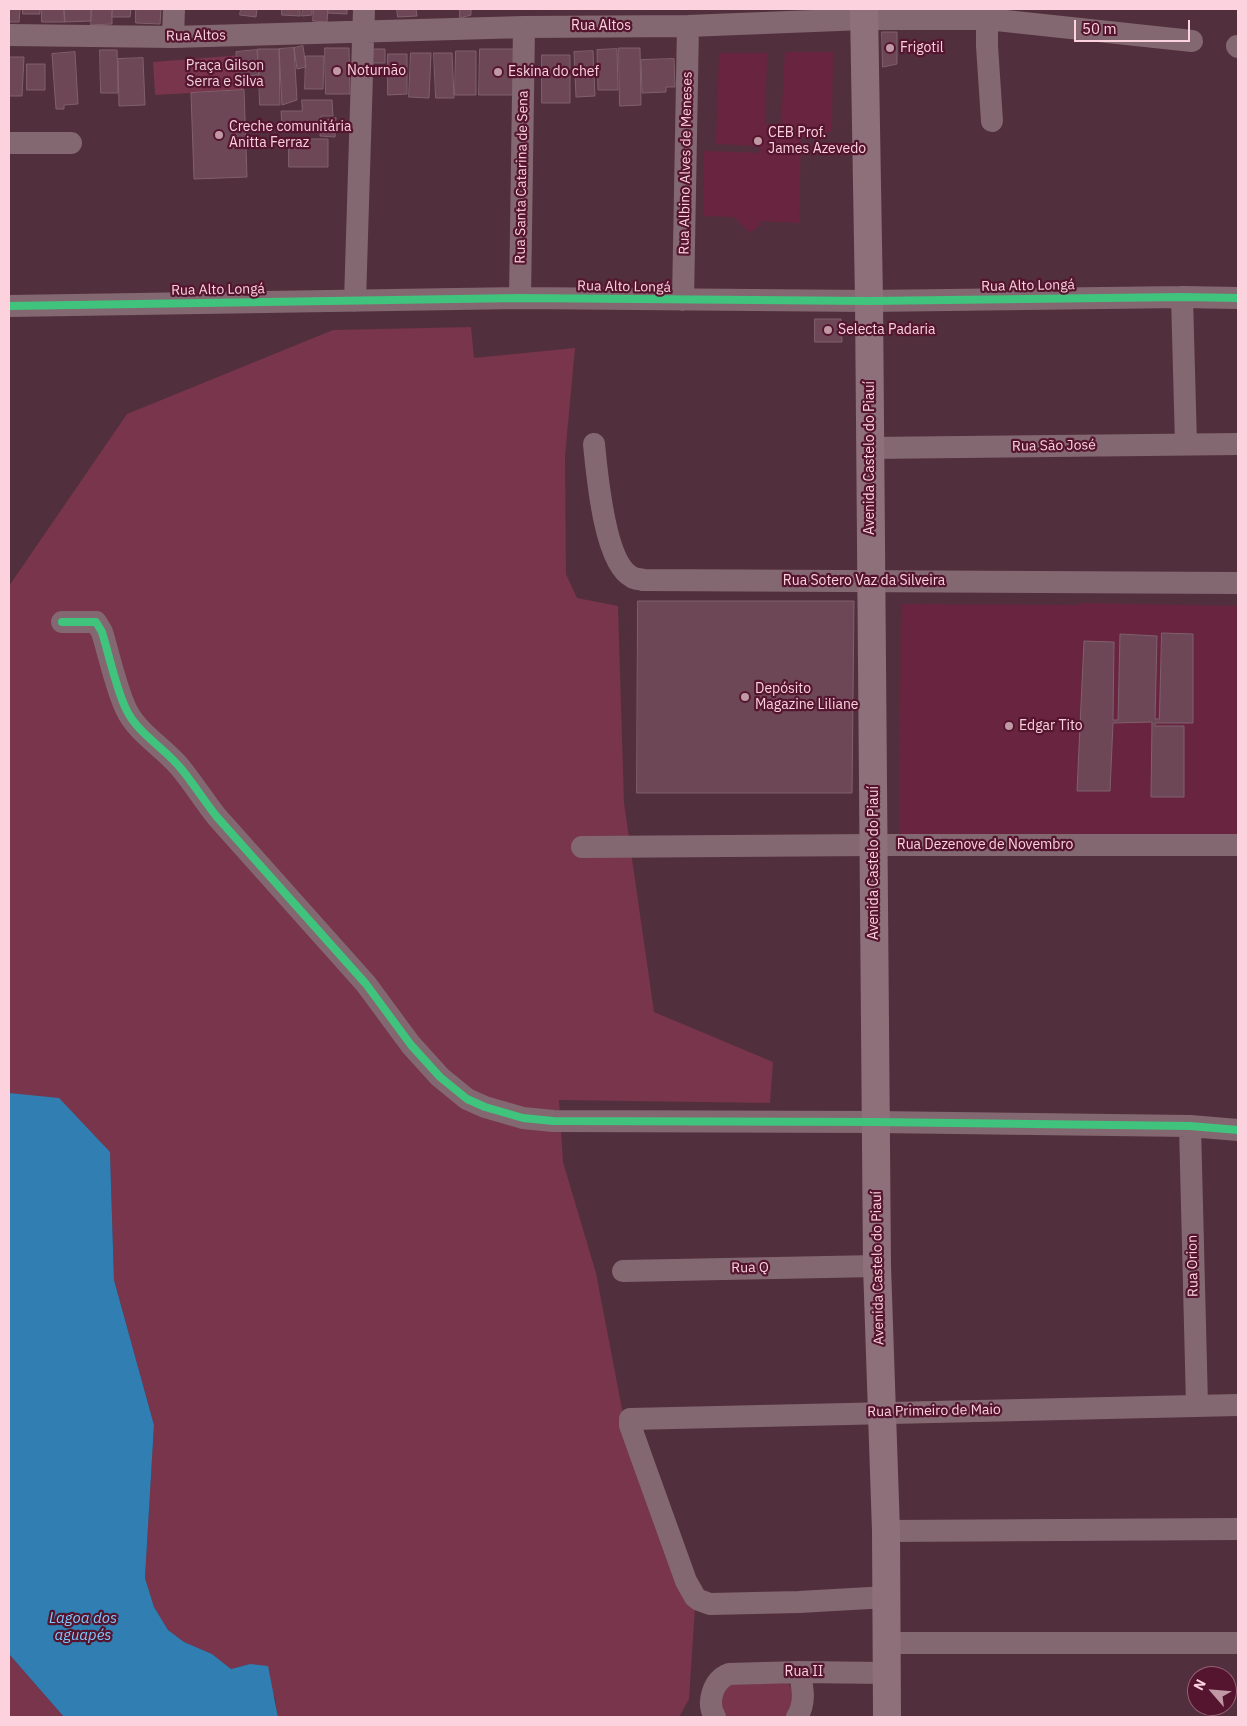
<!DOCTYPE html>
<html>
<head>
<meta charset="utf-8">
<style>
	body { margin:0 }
	#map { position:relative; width:1247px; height:1726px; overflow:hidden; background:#522f3c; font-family:"IBM Plex Sans",sans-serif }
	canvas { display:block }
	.frame { position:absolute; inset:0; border:10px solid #fbd2dd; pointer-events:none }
	.north { position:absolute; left:1187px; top:1666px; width:50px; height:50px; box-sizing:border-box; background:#55152e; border:1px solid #976174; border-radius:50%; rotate:297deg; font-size:14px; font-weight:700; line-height:20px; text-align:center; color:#fbd2dd }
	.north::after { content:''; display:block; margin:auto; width:18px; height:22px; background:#c099a5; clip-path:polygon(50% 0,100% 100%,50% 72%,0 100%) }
	.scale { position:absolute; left:1074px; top:20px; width:116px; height:22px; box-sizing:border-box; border:2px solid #fbd2dd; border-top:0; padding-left:6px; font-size:15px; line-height:18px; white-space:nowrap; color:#fbd2dd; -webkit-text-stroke:4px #55152e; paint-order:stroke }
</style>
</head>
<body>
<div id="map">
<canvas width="1247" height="1726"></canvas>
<div class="frame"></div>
<div class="north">N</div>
<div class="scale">50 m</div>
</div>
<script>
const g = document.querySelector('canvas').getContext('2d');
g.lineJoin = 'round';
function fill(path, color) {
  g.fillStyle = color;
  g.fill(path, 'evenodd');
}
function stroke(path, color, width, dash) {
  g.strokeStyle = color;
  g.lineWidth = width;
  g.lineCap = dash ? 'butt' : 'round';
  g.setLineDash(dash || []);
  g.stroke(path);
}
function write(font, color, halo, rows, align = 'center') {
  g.font = font + ' "IBM Plex Sans",sans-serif';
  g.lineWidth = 4.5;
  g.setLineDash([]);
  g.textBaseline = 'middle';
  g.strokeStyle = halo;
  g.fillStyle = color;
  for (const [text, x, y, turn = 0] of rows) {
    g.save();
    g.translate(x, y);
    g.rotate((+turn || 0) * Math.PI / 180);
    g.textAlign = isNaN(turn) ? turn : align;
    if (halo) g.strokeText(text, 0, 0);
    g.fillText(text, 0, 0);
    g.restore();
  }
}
const built = new Path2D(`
	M 785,52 L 833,52 L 832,132 L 809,132 L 809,138 L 801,137 L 799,223 L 760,221 L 761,224 L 750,233 L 734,217 L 703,216 L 704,151 L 760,153 L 760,146 L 716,144 L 719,53 L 767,53 L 765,124 L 781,125 Z
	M 1080,603 L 1238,606 L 1238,840 L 899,836 L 901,604 L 1080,605 Z`);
const green = new Path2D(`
	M 242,55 L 244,90 L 155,95 L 153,62 Z
	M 471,327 L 474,358 L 575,348 L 565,456 L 566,574 L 577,598 L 618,606 L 624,803 L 654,1012 L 773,1062 L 770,1103 L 559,1100 L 563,1162 L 596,1273 L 623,1414 L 695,1608 L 689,1699 L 679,1717 L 278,1717 L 275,1697 L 250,1664 L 231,1669 L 212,1654 L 184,1642 L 168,1630 L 154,1607 L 145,1578 L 154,1425 L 114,1280 L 110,1152 L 9,1093 L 9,586 L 127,414 L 333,330 Z
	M 9,1654 L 64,1717 L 9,1717 Z
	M 788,1683 L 795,1693 L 789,1716 L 727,1717 C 718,1706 720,1697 725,1685 Z`);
const water = new Path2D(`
	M 9,1093 L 59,1098 L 110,1152 L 114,1280 L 154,1425 L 145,1578 L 154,1607 L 168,1630 L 184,1642 L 212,1654 L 231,1669 L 250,1664 L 268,1666 L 278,1717 L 64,1717 L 9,1654 Z`);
const building = new Path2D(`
	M 9,9 L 20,9 L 19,22 L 9,22 Z
	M 23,9 L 40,9 L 40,14 L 23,14 Z
	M 42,9 L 64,9 L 65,22 L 42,22 Z
	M 64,9 L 91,9 L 91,21 L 65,22 Z
	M 92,9 L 112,9 L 112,24 L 91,25 Z
	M 113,9 L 131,9 L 130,17 L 112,17 Z
	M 136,9 L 161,9 L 160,24 L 136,23 Z
	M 241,9 L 257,9 L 256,17 L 240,15 Z
	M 282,9 L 300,9 L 300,16 L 282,15 Z
	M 303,9 L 312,9 L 312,15 L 302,16 Z
	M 314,9 L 328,9 L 327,22 L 313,21 Z
	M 328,9 L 347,9 L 347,14 L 328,13 Z
	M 397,9 L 416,9 L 417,16 L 398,17 Z
	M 460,9 L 471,9 L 471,15 L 460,18 Z
	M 882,32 L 897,32 L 897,64 L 883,67 Z
	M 303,46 L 306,67 L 297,69 L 294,48 Z
	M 294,48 L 297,100 L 282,105 L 279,49 Z
	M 325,48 L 349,48 L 350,94 L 326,94 Z
	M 619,48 L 640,48 L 641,105 L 620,106 Z
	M 258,49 L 279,49 L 280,105 L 260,105 Z
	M 373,49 L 385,49 L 385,63 L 372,63 Z
	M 480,49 L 516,49 L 516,95 L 479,95 Z
	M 617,49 L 618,90 L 598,90 L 597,50 Z
	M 100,50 L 117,50 L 118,93 L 101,93 Z
	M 257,50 L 259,75 L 237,77 L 236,52 Z
	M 456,51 L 476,51 L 476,95 L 455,95 Z
	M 593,51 L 595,96 L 576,97 L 574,52 Z
	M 75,52 L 78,104 L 64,105 L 64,109 L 56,109 L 52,54 Z
	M 411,53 L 431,53 L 429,98 L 409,97 Z
	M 434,53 L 452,53 L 454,98 L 436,98 Z
	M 388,54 L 407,54 L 407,94 L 388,95 Z
	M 542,55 L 570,55 L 570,103 L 542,103 Z
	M 306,56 L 324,56 L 323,89 L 305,89 Z
	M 9,57 L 24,57 L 22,96 L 9,96 Z
	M 143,58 L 145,105 L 119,106 L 118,59 Z
	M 674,59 L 675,87 L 666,87 L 666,92 L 642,93 L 641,60 Z
	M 27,64 L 45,64 L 45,90 L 27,90 Z
	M 244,90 L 247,177 L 194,179 L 191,93 Z
	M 302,100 L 332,100 L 333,116 L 321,116 L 321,122 L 314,122 L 314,127 L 282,128 L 281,111 L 302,111 Z
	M 336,118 L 335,137 L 320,136 L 321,122 Z
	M 289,139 L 328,139 L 328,167 L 289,167 Z
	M 815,319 L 841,319 L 842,342 L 815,342 Z
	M 638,601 L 854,601 L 852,793 L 637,793 Z
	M 1162,633 L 1193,634 L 1193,723 L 1155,723 L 1155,726 L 1184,726 L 1184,797 L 1151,797 L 1152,722 L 1113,723 L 1110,791 L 1077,791 L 1084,641 L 1114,642 L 1113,720 L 1118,720 L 1120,634 L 1157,636 L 1155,719 L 1159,719 Z`);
const minor = new Path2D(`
	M 987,9 L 987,46 L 992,121
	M 9,35 L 173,37 L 524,27 L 688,26 L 864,19 L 987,19 L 1192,41
	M 173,37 L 174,9
	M 1237,46 L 1238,47
	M 9,143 L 71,143
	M 1182,297 L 1186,444
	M 520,298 L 524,27
	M 683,300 L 688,26
	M 355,301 L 364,9
	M 9,306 L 520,298 L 869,301 L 1182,297 L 1238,298
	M 594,444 C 597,473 604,563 632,577 C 635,579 640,579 643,580 L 1238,583
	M 870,448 L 1238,444
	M 62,622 L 96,622 L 102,632 C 109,655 116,688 126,709 C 139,736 166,748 183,771 C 195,786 205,802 217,817 L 366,984 L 411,1045 L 440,1077 L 467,1099 L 485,1107 L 523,1118 L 553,1121 L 875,1122 L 1190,1126 L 1238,1130
	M 582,847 L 874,845 L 1238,845
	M 1190,1126 L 1197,1405
	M 623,1271 L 877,1266
	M 886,1531 L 1238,1529
	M 887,1597 L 799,1602 L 710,1604 L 699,1600 L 695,1597 L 686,1581 L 641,1456 L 630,1425 L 630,1419 L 1238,1405
	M 886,1643 L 1238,1643
	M 715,1717 C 706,1703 713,1680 729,1674 L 799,1672 L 886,1673
	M 797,1717 C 806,1703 803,1687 799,1672`);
const major = new Path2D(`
	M 864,9 L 869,301 L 877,1266 L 886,1531 L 887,1717`);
const cycleway = new Path2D(`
	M 9,306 L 520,298 L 869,301 L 1182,297 L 1238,298
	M 62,622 L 96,622 L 102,632 C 109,655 116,688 126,709 C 139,736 166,748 183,771 C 195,786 205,802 217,817 L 366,984 L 411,1045 L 440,1077 L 467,1099 L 485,1107 L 523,1118 L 553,1121 L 875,1122 L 1190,1126 L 1238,1130`);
const markers = [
	[890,48,5,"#c099a5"],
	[337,71,5,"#c099a5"],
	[498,72,5,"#c099a5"],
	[219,135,5,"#c099a5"],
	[758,141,5,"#c099a5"],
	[828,330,5,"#c099a5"],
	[745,697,5,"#c099a5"],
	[1009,726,5,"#c099a5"]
];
const streetNames = [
	["Rua Altos",601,26],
	["Rua Altos",196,36,-1],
	["Rua Albino Alves de Meneses",686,163,-89],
	["Rua Santa Catarina de Sena",522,177,-89],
	["Rua Alto Longá",1028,286,-1],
	["Rua Alto Longá",624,287,1],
	["Rua Alto Longá",218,290,-1],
	["Rua São José",1054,446,-1],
	["Avenida Castelo do Piauí",870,458,-90],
	["Rua Sotero Vaz da Silveira",864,581],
	["Rua Dezenove de Novembro",985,845],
	["Avenida Castelo do Piauí",874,863,-90],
	["Rua Orion",1193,1266,-91],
	["Rua Q",750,1268,-1],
	["Avenida Castelo do Piauí",878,1268,-91],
	["Rua Primeiro de Maio",934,1411,-1],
	["Rua II",804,1672]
];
const poiNames = [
	["Frigotil",900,48],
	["Noturnão",347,71],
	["Eskina do chef",508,72],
	["Creche comunitária",229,127],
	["Anitta Ferraz",229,143],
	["CEB Prof.",768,133],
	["James Azevedo",768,149],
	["Selecta Padaria",838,330],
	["Depósito",755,689],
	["Magazine Liliane",755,705],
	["Edgar Tito",1019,726]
];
const parkNames = [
	["Praça Gilson",225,66],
	["Serra e Silva",225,82]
];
const waterNames = [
	["Lagoa dos",83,1619],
	["aguapés",83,1636]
];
fill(built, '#69253f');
fill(green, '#78354c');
fill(water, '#307eb2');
fill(building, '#6d4756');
stroke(building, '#7f606b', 1);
stroke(minor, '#836871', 22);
stroke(major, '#8e707a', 28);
stroke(cycleway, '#40c37c', 8);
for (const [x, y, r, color] of markers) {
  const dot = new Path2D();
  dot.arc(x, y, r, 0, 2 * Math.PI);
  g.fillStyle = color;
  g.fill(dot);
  stroke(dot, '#55152e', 2);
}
write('14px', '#fbd2dd', '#55152e', streetNames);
write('14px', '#fbd2dd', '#55152e', poiNames, 'left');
write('14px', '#f0d2da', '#55152e', parkNames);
write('italic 15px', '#7ec9fe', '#55152e', waterNames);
</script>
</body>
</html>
